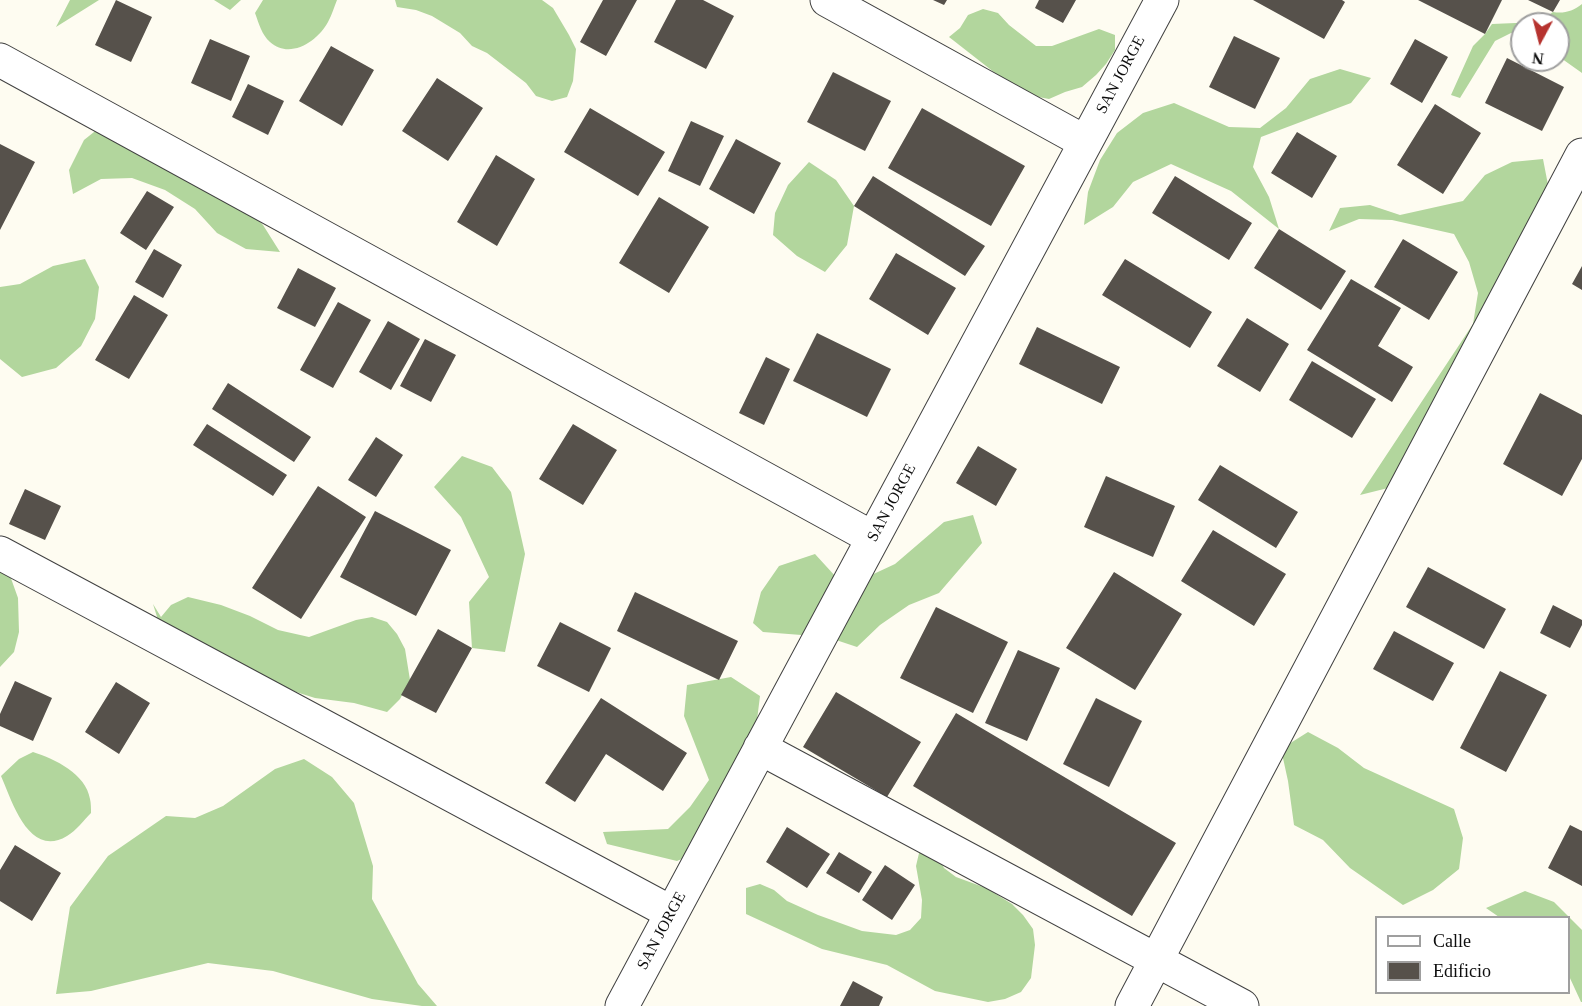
<!DOCTYPE html>
<html>
<head>
<meta charset="utf-8">
<style>
	body { margin:0 }
	#map { position:relative; width:1582px; height:1006px; overflow:hidden; background:#fefcf1; font-family:Georgia,serif }
	canvas { display:block }
	.legend { position:absolute; left:1375px; top:916px; width:195px; height:78px; box-sizing:border-box; background:#fff; border:2px solid #9f9f9f; margin:0; padding:8px 10px; list-style:none; font-size:18px; color:#0e0e0e }
	.legend li { display:flex; align-items:center; gap:12px; height:30px }
	.legend b { width:30px; border:2px solid #9f9f9f }
	.north { position:absolute; left:1510px; top:12px; width:60px; height:60px; box-sizing:border-box; background:#fff; border:2px solid #9f9f9f; border-radius:50%; rotate:187deg; font-size:16px; font-weight:700; line-height:24px; text-align:center; color:#0e0e0e }
	.north::after { content:''; display:block; margin:auto; width:21px; height:27px; background:#b6332f; clip-path:polygon(50% 0,100% 100%,50% 72%,0 100%) }
</style>
</head>
<body>
<div id="map">
<canvas width="1582" height="1006"></canvas>
<ul class="legend">
<li><b style="height:8px;background:#fff"></b>Calle</li>
<li><b style="height:16px;background:#56514b"></b>Edificio</li>
</ul>
<div class="north">N</div>
</div>
<script>
const g = document.querySelector('canvas').getContext('2d');
g.lineJoin = 'round';
function fill(path, color) {
  g.fillStyle = color;
  g.fill(path, 'evenodd');
}
function stroke(path, color, width, dash) {
  g.strokeStyle = color;
  g.lineWidth = width;
  g.lineCap = dash ? 'butt' : 'round';
  g.setLineDash(dash || []);
  g.stroke(path);
}
function write(font, color, halo, rows, align = 'center') {
  g.font = font + ' Georgia,serif';
  g.lineWidth = 6;
  g.setLineDash([]);
  g.textBaseline = 'middle';
  g.strokeStyle = halo;
  g.fillStyle = color;
  for (const [text, x, y, turn = 0] of rows) {
    g.save();
    g.translate(x, y);
    g.rotate((+turn || 0) * Math.PI / 180);
    g.textAlign = isNaN(turn) ? turn : align;
    if (halo) g.strokeText(text, 0, 0);
    g.fillText(text, 0, 0);
    g.restore();
  }
}
const forest = new Path2D(`
	M 70,0 L 99,0 L 56,27 Z
	M 214,0 L 241,0 L 230,10 Z
	M 263,0 L 337,0 C 334,7 332,15 328,22 C 318,41 290,60 270,42 C 262,35 259,24 255,13 Z
	M 395,0 L 542,0 L 553,8 L 569,35 L 576,49 L 573,81 L 567,97 L 552,101 L 536,96 L 526,83 L 487,53 L 472,46 L 460,33 L 432,16 L 416,10 L 397,7 Z
	M 1582,4 L 1582,73 L 1558,56 L 1558,24 L 1522,24 L 1522,32 L 1511,33 L 1495,41 L 1460,98 L 1451,95 L 1473,46 L 1485,34 L 1492,24 L 1539,22 L 1553,12 C 1564,14 1573,11 1582,4 Z
	M 983,9 L 998,13 L 1009,25 L 1036,46 L 1052,46 L 1099,29 L 1115,35 L 1115,50 L 1106,64 L 1096,75 L 1082,87 L 1065,92 L 1049,99 L 1033,96 L 1004,80 L 949,37 L 960,28 L 968,15 Z
	M 1340,69 L 1371,78 L 1351,103 L 1261,137 L 1253,167 L 1269,197 L 1279,229 L 1231,191 L 1171,164 L 1133,182 L 1113,207 L 1084,225 L 1088,192 L 1100,160 L 1117,133 L 1143,113 L 1174,103 L 1229,127 L 1260,128 L 1286,108 L 1310,79 Z
	M 109,120 L 197,151 L 263,225 L 280,252 L 246,249 L 217,233 L 195,209 L 165,190 L 132,178 L 101,179 L 73,194 L 69,170 L 84,140 Z
	M 1543,159 L 1549,190 L 1396,486 L 1360,495 L 1473,324 L 1478,293 L 1469,262 L 1454,234 L 1392,220 L 1359,219 L 1329,231 L 1340,208 L 1370,205 L 1400,215 L 1463,201 L 1485,175 L 1512,162 Z
	M 809,162 L 836,180 L 854,206 L 847,245 L 825,272 L 797,256 L 773,235 L 775,213 L 788,185 Z
	M 85,259 L 99,287 L 95,319 L 81,346 L 56,368 L 22,377 L 0,359 L 0,287 L 20,284 L 53,266 Z
	M 462,456 L 492,467 L 511,492 L 525,554 L 505,652 L 472,648 L 469,602 L 489,577 L 461,517 L 434,487 Z
	M 973,515 L 982,543 L 939,593 L 909,605 L 880,625 L 857,647 L 827,637 L 763,632 L 753,623 L 761,592 L 779,566 L 815,554 L 836,577 L 865,578 L 895,564 L 944,522 Z
	M 0,562 L 8,570 L 18,598 L 19,632 L 14,652 L 0,667 Z
	M 188,597 L 221,605 L 250,616 L 278,630 L 309,637 L 356,620 L 372,617 L 387,622 L 397,634 L 405,649 L 410,680 L 400,699 L 387,712 L 354,703 L 315,698 L 296,692 L 248,670 L 158,620 L 153,604 L 161,617 L 171,605 Z
	M 731,677 L 760,696 L 756,728 L 707,848 L 677,861 L 607,844 L 603,832 L 668,829 L 690,807 L 709,780 L 684,716 L 687,685 Z
	M 1308,732 L 1338,748 L 1364,768 L 1454,809 L 1463,838 L 1459,869 L 1433,890 L 1403,905 L 1350,868 L 1323,840 L 1294,825 L 1288,781 L 1281,749 Z
	M 33,752 C 55,759 86,774 90,799 C 91,803 91,809 91,813 C 84,820 76,831 67,836 C 29,859 12,801 1,776 L 19,759 Z
	M 304,759 L 332,777 L 354,803 L 373,866 L 372,899 L 418,984 L 437,1006 L 422,1006 L 372,999 L 273,971 L 208,963 L 91,991 L 56,994 L 70,907 L 108,856 L 166,816 L 195,818 L 223,806 L 275,769 Z
	M 920,849 L 936,852 L 944,868 L 956,877 L 986,888 L 1012,904 L 1023,915 L 1033,929 L 1035,945 L 1031,978 L 1021,992 L 1005,999 L 988,1002 L 935,991 L 887,965 L 822,949 L 746,914 L 746,888 L 760,884 L 774,890 L 787,901 L 818,915 L 862,931 L 896,935 L 910,930 L 921,918 L 922,900 L 916,866 Z
	M 1525,891 L 1554,902 L 1582,930 L 1582,1002 L 1581,1002 L 1569,976 L 1568,918 L 1499,917 L 1486,908 Z`);
const building = new Path2D(`
	M 116,0 L 152,17 L 131,62 L 95,45 Z
	M 603,0 L 637,0 L 606,56 L 580,42 Z
	M 676,0 L 703,0 L 734,16 L 706,69 L 654,42 Z
	M 933,0 L 947,0 L 944,5 Z
	M 1039,0 L 1076,0 L 1063,23 L 1035,8 Z
	M 1253,0 L 1342,0 L 1345,2 L 1324,39 Z
	M 1418,0 L 1502,0 L 1485,34 Z
	M 1528,0 L 1560,0 L 1553,12 Z
	M 1234,36 L 1280,58 L 1255,109 L 1209,87 Z
	M 210,39 L 250,56 L 231,101 L 191,83 Z
	M 1415,39 L 1448,57 L 1422,103 L 1390,84 Z
	M 331,46 L 374,70 L 342,126 L 299,101 Z
	M 1507,58 L 1564,87 L 1542,131 L 1485,103 Z
	M 833,72 L 891,101 L 865,151 L 807,122 Z
	M 437,78 L 483,108 L 448,161 L 402,131 Z
	M 248,84 L 284,101 L 268,135 L 232,117 Z
	M 1435,104 L 1481,133 L 1443,194 L 1397,165 Z
	M 590,108 L 665,152 L 638,196 L 564,152 Z
	M 922,108 L 1025,166 L 991,226 L 888,168 Z
	M 691,121 L 724,136 L 700,186 L 668,171 Z
	M 1297,132 L 1337,156 L 1312,198 L 1271,173 Z
	M 736,139 L 781,163 L 754,214 L 709,189 Z
	M 0,144 L 35,162 L 0,230 Z
	M 496,155 L 535,179 L 497,246 L 457,222 Z
	M 873,176 L 985,246 L 965,276 L 854,206 Z
	M 1175,176 L 1252,223 L 1229,260 L 1152,213 Z
	M 147,191 L 174,207 L 146,250 L 120,233 Z
	M 659,197 L 709,227 L 669,293 L 619,263 Z
	M 1279,229 L 1346,271 L 1321,310 L 1254,268 Z
	M 1403,239 L 1458,272 L 1429,320 L 1374,287 Z
	M 154,249 L 182,265 L 163,298 L 135,282 Z
	M 896,253 L 956,288 L 928,335 L 869,299 Z
	M 1125,259 L 1212,312 L 1190,348 L 1102,295 Z
	M 1582,266 L 1582,290 L 1572,284 Z
	M 298,268 L 336,288 L 315,327 L 277,308 Z
	M 1351,279 L 1401,308 L 1378,346 L 1413,367 L 1392,402 L 1307,350 Z
	M 134,295 L 168,315 L 129,379 L 95,360 Z
	M 338,302 L 371,320 L 333,388 L 300,370 Z
	M 1247,318 L 1289,344 L 1260,392 L 1217,366 Z
	M 388,321 L 420,339 L 391,390 L 359,372 Z
	M 1037,327 L 1120,367 L 1102,404 L 1019,364 Z
	M 817,333 L 891,369 L 867,417 L 793,381 Z
	M 425,339 L 456,355 L 431,402 L 400,386 Z
	M 766,357 L 790,369 L 764,425 L 739,413 Z
	M 1312,361 L 1376,399 L 1352,438 L 1289,400 Z
	M 228,383 L 311,437 L 294,462 L 212,409 Z
	M 1540,393 L 1582,415 L 1582,459 L 1562,496 L 1503,464 Z
	M 207,424 L 287,475 L 273,496 L 193,445 Z
	M 573,424 L 617,450 L 583,505 L 539,479 Z
	M 376,437 L 403,455 L 376,497 L 348,480 Z
	M 978,446 L 1017,469 L 996,506 L 956,483 Z
	M 1220,465 L 1298,512 L 1276,548 L 1198,500 Z
	M 1106,476 L 1175,506 L 1153,557 L 1084,527 Z
	M 318,486 L 366,517 L 301,619 L 252,588 Z
	M 25,489 L 61,506 L 45,540 L 9,524 Z
	M 375,511 L 451,550 L 416,616 L 340,577 Z
	M 1213,530 L 1286,574 L 1254,626 L 1181,581 Z
	M 1428,567 L 1506,609 L 1484,649 L 1406,607 Z
	M 1114,572 L 1182,614 L 1135,690 L 1066,648 Z
	M 635,592 L 738,641 L 719,680 L 617,631 Z
	M 1553,605 L 1582,620 L 1582,625 L 1570,648 L 1540,633 Z
	M 936,607 L 1008,642 L 973,713 L 900,678 Z
	M 560,622 L 611,648 L 589,692 L 537,666 Z
	M 438,629 L 472,648 L 436,713 L 401,695 Z
	M 1394,631 L 1454,663 L 1433,701 L 1373,669 Z
	M 1018,650 L 1060,668 L 1027,741 L 985,723 Z
	M 1500,671 L 1547,695 L 1506,772 L 1460,748 Z
	M 15,681 L 52,698 L 33,741 L 0,726 L 0,714 Z
	M 116,682 L 150,703 L 119,754 L 85,732 Z
	M 836,692 L 921,742 L 887,797 L 803,747 Z
	M 601,698 L 687,753 L 663,791 L 606,754 L 575,802 L 545,783 Z
	M 1096,698 L 1142,721 L 1109,787 L 1063,764 Z
	M 956,713 L 1176,843 L 1132,916 L 913,786 Z
	M 1570,825 L 1582,831 L 1582,886 L 1548,868 Z
	M 787,827 L 830,854 L 807,888 L 766,862 Z
	M 15,845 L 61,873 L 32,921 L 0,901 L 0,870 Z
	M 839,852 L 872,872 L 859,893 L 826,873 Z
	M 885,865 L 915,885 L 892,920 L 862,900 Z
	M 853,981 L 883,997 L 879,1006 L 840,1006 Z`);
const minor = new Path2D(`
	M 827,0 L 1085,142
	M 0,60 L 873,538
	M 0,553 L 672,913
	M 760,748 L 1242,1006
	M 622,1006 L 1162,0
	M 1132,1006 L 1582,155`);
const streetNames = [
	["SAN JORGE",1121,75,-62],
	["SAN JORGE",892,503,-62],
	["SAN JORGE",662,931,-62]
];
fill(forest, '#b2d69d');
fill(building, '#56514b');
stroke(minor, '#414141', 35);
stroke(minor, '#fff', 33);
write('16px', '#0e0e0e', '#fff', streetNames);
</script>
</body>
</html>
